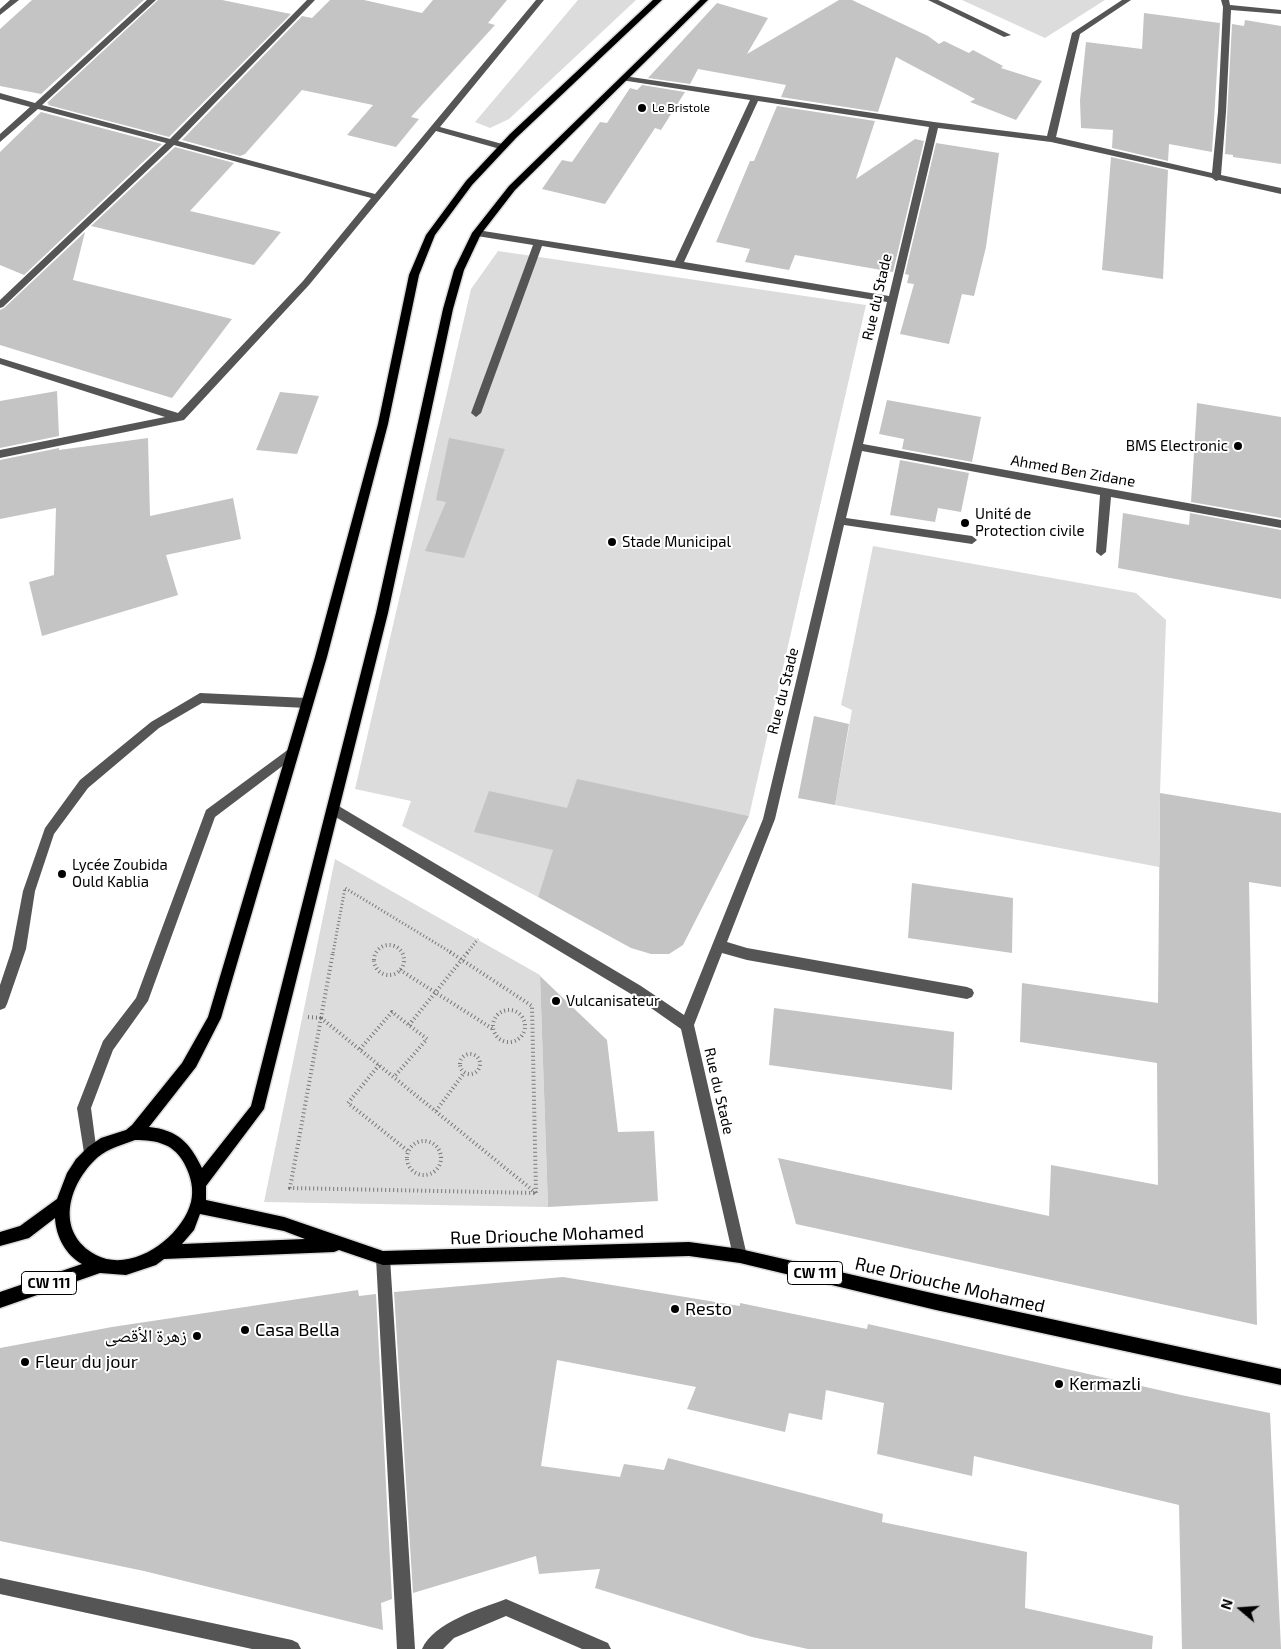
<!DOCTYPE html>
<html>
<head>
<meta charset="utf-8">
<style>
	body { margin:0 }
	#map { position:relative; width:1281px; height:1649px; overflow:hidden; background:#fff; font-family:"Exo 2",sans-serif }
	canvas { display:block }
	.north { position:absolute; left:1216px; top:1584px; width:50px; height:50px; -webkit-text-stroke:4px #fff; paint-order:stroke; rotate:288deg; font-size:14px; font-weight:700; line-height:20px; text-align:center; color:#000 }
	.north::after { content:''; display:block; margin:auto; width:18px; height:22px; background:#000; clip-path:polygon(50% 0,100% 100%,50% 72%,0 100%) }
</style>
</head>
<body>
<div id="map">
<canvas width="1281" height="1649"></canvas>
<div class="north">N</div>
</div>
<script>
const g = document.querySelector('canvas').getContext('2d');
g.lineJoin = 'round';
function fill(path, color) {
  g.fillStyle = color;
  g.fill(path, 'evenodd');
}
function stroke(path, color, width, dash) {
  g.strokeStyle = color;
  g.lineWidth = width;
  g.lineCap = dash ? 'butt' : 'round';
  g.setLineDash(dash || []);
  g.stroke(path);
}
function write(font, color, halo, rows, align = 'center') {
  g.font = font + ' "Exo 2","Noto Naskh Arabic",sans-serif';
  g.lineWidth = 4;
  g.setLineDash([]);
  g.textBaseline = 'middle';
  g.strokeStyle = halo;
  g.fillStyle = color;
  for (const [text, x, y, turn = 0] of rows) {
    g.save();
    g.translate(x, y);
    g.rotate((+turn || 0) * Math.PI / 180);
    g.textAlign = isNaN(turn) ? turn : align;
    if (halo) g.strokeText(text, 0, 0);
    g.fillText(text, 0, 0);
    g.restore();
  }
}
const green = new Path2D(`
	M 578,0 L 636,0 L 509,119 L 490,128 L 475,122 Z
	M 962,0 L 1105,0 L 1045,38 Z
	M 498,251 L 866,305 L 749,816 L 577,780 L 538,897 L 402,826 L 411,801 L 355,789 L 471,289 Z
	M 873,546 L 1136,593 L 1166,620 L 1160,793 L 1159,867 L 835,805 L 852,710 L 841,705 Z
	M 335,859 L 540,975 L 548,1207 L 264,1202 Z`);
const building = new Path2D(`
	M 32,0 L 144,0 L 41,94 L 0,86 L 0,29 Z
	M 158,0 L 222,0 L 291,14 L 169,137 L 48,105 L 49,104 L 47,103 Z
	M 330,0 L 364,0 L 422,13 L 433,0 L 507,0 L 488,23 L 495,25 L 411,117 L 419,119 L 396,147 L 347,135 L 373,105 L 302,90 L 245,154 L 240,156 L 182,140 L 302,16 L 312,18 Z
	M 839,0 L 852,0 L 928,36 L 939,44 L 944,41 L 969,53 L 973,50 L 1003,66 L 1001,68 L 1042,81 L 1016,120 L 970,102 L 975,99 L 896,57 L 878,112 L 781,97 L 786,85 L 698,69 L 690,84 L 648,78 L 717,3 L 768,18 L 747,54 Z
	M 1144,13 L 1220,23 L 1212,152 L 1169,144 L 1168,161 L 1112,148 L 1113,130 L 1081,128 L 1080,100 L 1086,42 L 1142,49 Z
	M 1245,20 L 1281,26 L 1281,164 L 1233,157 L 1233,155 L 1225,154 L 1232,24 L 1244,26 Z
	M 642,85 L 685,92 L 661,130 L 655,128 L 605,204 L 542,189 L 562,160 L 572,162 L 600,122 L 607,123 L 630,88 L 637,90 Z
	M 777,106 L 875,121 L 856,179 L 915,139 L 924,141 L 893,272 L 795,255 L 789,270 L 745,262 L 750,249 L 716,242 L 750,161 L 754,161 Z
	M 41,112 L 162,144 L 24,275 L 0,265 L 0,152 Z
	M 936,143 L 999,153 L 986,247 L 974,296 L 962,294 L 949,344 L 900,334 L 914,284 L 907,283 L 909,275 L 905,274 Z
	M 175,147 L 234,163 L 190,211 L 281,232 L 254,265 L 91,226 Z
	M 1111,157 L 1168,170 L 1163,279 L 1102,270 Z
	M 85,232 L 73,280 L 232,319 L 172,398 L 0,345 L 0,310 L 4,308 Z
	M 57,391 L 59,436 L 0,448 L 0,401 Z
	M 280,392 L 319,396 L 297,454 L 256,450 Z
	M 887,400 L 981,417 L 972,462 L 902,449 L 904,439 L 879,434 Z
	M 1197,403 L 1281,417 L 1281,518 L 1191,502 Z
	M 148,438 L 150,516 L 233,498 L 241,539 L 166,555 L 178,595 L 42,636 L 29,582 L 54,575 L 56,508 L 0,519 L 0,460 L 59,448 L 59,450 Z
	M 449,438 L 505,449 L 464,558 L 425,551 L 446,502 L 436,500 Z
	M 900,460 L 969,473 L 961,512 L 938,508 L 935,522 L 890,515 Z
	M 1123,513 L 1189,525 L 1190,513 L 1281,530 L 1281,599 L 1118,568 Z
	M 814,716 L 849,724 L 835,805 L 798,798 Z
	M 577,779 L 749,816 L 683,945 L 669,954 L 651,954 L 631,948 L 538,897 L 553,850 L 474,832 L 489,791 L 567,808 Z
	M 1160,793 L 1281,813 L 1281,887 L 1249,882 L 1257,1325 L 796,1224 L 778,1158 L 1049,1216 L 1051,1165 L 1158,1185 L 1157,1063 L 1020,1042 L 1022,983 L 1158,1003 Z
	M 912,883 L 1013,898 L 1012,953 L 908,938 Z
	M 540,976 L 607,1040 L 618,1132 L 654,1131 L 658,1201 L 548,1207 Z
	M 774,1008 L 954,1032 L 952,1090 L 769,1065 Z
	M 563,1277 L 740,1306 L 740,1303 L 867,1329 L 868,1324 L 1181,1395 L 1270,1413 L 1281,1649 L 1182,1649 L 1179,1505 L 974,1456 L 972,1476 L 877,1454 L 884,1403 L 826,1390 L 822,1420 L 789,1413 L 785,1432 L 687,1409 L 696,1387 L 557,1360 L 541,1466 L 620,1477 L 624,1464 L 664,1470 L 668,1458 L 883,1514 L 882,1522 L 1027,1552 L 1025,1608 L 1153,1636 L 1152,1649 L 808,1649 L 752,1637 L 595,1588 L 600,1569 L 539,1574 L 536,1556 L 413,1593 L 394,1292 Z
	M 358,1290 L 359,1296 L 376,1294 L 392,1599 L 381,1603 L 383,1630 L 144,1571 L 0,1541 L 0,1348 L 112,1327 Z`);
const pathFar1 = new Path2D(`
	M 333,953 L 345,888 L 452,953
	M 467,953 L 478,939`);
const path = new Path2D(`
	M374 960a15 15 0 1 1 30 0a15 15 0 1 1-30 0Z
	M 450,952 L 532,1006 L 536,1193
	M 400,970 L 493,1029
	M493 1026a16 16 0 1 1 32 0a16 16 0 1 1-32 0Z
	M 308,1017 L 321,1018
	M 321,1018 L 536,1193
	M 321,1018 L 290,1188 L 536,1193
	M 321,1018 L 333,952
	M 409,1025 L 468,952
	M 360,1049 L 392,1012 L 427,1039 L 394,1077
	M460 1064a10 10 0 1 1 20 0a10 10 0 1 1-20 0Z
	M 379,1065 L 348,1103 L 408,1151
	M 436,1111 L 464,1073
	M407 1158a17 17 0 1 1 34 0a17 17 0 1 1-34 0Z`);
const minor = new Path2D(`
	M 10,0 L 19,0 L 0,15 L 0,9 Z
	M 147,0 L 156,0 L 42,105 L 170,139 L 307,0 L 315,0 L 178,141 L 375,194 L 536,0 L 544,0 L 440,127 L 506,145 L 506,149 L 500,149 L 436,131 L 309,285 L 184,420 L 0,458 L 0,450 L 165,417 L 0,364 L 0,358 L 178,413 L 303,281 L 371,198 L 174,145 L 3,307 L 0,308 L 0,300 L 166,143 L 38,109 L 0,142 L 0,134 L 30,107 L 0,99 L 0,93 L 35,103 Z
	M 928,0 L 938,0 L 1011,35 L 1004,37 Z
	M 1122,0 L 1131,0 L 1080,34 L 1056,137 L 1212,173 L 1218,112 L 1223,7 L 1221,0 L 1229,0 L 1230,5 L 1281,10 L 1281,14 L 1231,10 L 1226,112 L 1221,175 L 1281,188 L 1281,194 L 1219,180 L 1216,181 L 1212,178 L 1051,142 L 938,128 L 863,444 L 1281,520 L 1281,528 L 1111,497 L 1106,552 L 1101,556 L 1096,552 L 1100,495 L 862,451 L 846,518 L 972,536 L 977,540 L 972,544 L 844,525 L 775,819 L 727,942 L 747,948 L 967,987 L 972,989 L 974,993 L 972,997 L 967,999 L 747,960 L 722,953 L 694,1025 L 747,1256 L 745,1261 L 740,1263 L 735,1261 L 733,1256 L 681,1029 L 631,994 L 329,813 L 327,809 L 329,805 L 333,804 L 337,805 L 641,986 L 684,1015 L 763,819 L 887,302 L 542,246 L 481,413 L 476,417 L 471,413 L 533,245 L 477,236 L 472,233 L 477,230 L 675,261 L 750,100 L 621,80 L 620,78 L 624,76 L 934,122 L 1047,136 L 1072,33 ZM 758,101 L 929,127 L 889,296 L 684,262 Z
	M 200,693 L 307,698 L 311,700 L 313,703 L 311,706 L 307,708 L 202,703 L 159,728 L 88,788 L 54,834 L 35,891 L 26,949 L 7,1004 L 5,1008 L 0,1010 L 0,985 L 12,949 L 23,891 L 45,828 L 80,780 L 151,722 Z
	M 293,746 L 297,747 L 299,751 L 297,755 L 215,817 L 148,1001 L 113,1050 L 91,1108 L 97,1154 L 95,1159 L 90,1161 L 85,1159 L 77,1108 L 103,1041 L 136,998 L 206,810 Z
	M 383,1251 L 388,1253 L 390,1258 L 415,1649 L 397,1649 L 376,1258 L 378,1253 Z
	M 0,1578 L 292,1640 L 298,1643 L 301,1649 L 252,1649 L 0,1594 Z
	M 506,1599 L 608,1643 L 611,1649 L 582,1649 L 506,1616 L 454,1638 L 443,1649 L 422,1649 C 434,1622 480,1609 506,1599 Z`);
const major = new Path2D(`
	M 653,0 L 662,0 L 516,138 L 472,185 L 435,235 L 419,275 L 388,424 L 327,657 L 221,1018 L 196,1067 L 149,1127 C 178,1130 190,1143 202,1168 L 251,1106 L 376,613 L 443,309 L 454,270 L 472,233 L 509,186 L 700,0 L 708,0 L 515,190 L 481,234 L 464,270 L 453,309 L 388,613 L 264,1109 L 206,1186 L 206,1200 L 284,1217 L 383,1251 L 689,1242 L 740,1249 L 936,1294 L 1281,1369 L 1281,1385 L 936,1310 L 740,1263 L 689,1256 L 383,1265 L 339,1250 L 334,1252 L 164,1259 L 156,1265 L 126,1275 L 100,1273 L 0,1308 L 0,1292 L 82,1264 C 66,1255 56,1237 55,1218 L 29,1238 L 0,1246 L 0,1232 L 20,1226 L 57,1199 L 67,1173 L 76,1159 L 88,1147 L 101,1138 L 126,1130 L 132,1125 L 182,1063 L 208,1017 L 315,657 L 378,424 L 409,275 L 426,235 L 466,181 L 510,134 ZM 135,1140 C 157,1140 175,1144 185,1165 C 191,1177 194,1189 191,1202 C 182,1237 132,1274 96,1255 C 55,1233 67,1185 98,1157 C 109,1148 122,1145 135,1140 ZM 200,1214 L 284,1231 L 305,1239 L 182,1244 L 194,1230 Z`);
const markers = [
	[642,108,5,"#000"],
	[1238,446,5,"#000"],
	[965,523,5,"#000"],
	[612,542,5,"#000"],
	[62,874,5,"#000"],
	[556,1001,5,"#000"],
	[675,1309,5,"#000"],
	[245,1330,5,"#000"],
	[197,1336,5,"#000"],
	[25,1362,5,"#000"],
	[1059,1384,5,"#000"]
];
const farPoinames = [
	["Le Bristole",652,108]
];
const shields = [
	[815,1273,55],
	[49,1283,55]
];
const shieldNames = [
	["CW 111",815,1273],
	["CW 111",49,1283]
];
const streetNames = [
	["Rue du Stade",877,297,-77],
	["Ahmed Ben Zidane",1073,471,10],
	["Rue du Stade",783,691,-76],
	["Rue du Stade",719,1091,77]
];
const poiNames = [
	["BMS Electronic",1228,446,"right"],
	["Unité de",975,514],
	["Protection civile",975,531],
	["Stade Municipal",622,542],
	["Lycée Zoubida",72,865],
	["Ould Kablia",72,882],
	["Vulcanisateur",566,1001]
];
const nearStreetnames = [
	["Rue Driouche Mohamed",547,1235,-2],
	["Rue Driouche Mohamed",950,1285,13]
];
const nearPoinames = [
	["Resto",685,1309],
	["Casa Bella",255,1330],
	["زهرة الأقصى",187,1336,"right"],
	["Fleur du jour",35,1362],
	["Kermazli",1069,1384]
];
fill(green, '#dcdcdc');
fill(building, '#c4c4c4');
stroke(major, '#dbdbdb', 3);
stroke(pathFar1, '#777', 3, [1, 2.5]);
stroke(path, '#777', 4, [1, 3]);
fill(minor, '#555');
fill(major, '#000');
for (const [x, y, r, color] of markers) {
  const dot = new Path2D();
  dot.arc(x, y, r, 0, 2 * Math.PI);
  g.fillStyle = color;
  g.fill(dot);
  stroke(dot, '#fff', 2);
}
write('12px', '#000', '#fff', farPoinames, 'left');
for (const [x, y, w] of shields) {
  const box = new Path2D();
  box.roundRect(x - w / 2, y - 11.5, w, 23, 4);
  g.fillStyle = '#fff';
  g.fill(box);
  stroke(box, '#000', 1);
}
write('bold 14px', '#000', null, shieldNames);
write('15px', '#000', '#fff', streetNames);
write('15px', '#000', '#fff', poiNames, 'left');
write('18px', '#000', '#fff', nearStreetnames);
write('18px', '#000', '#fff', nearPoinames, 'left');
</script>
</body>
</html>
